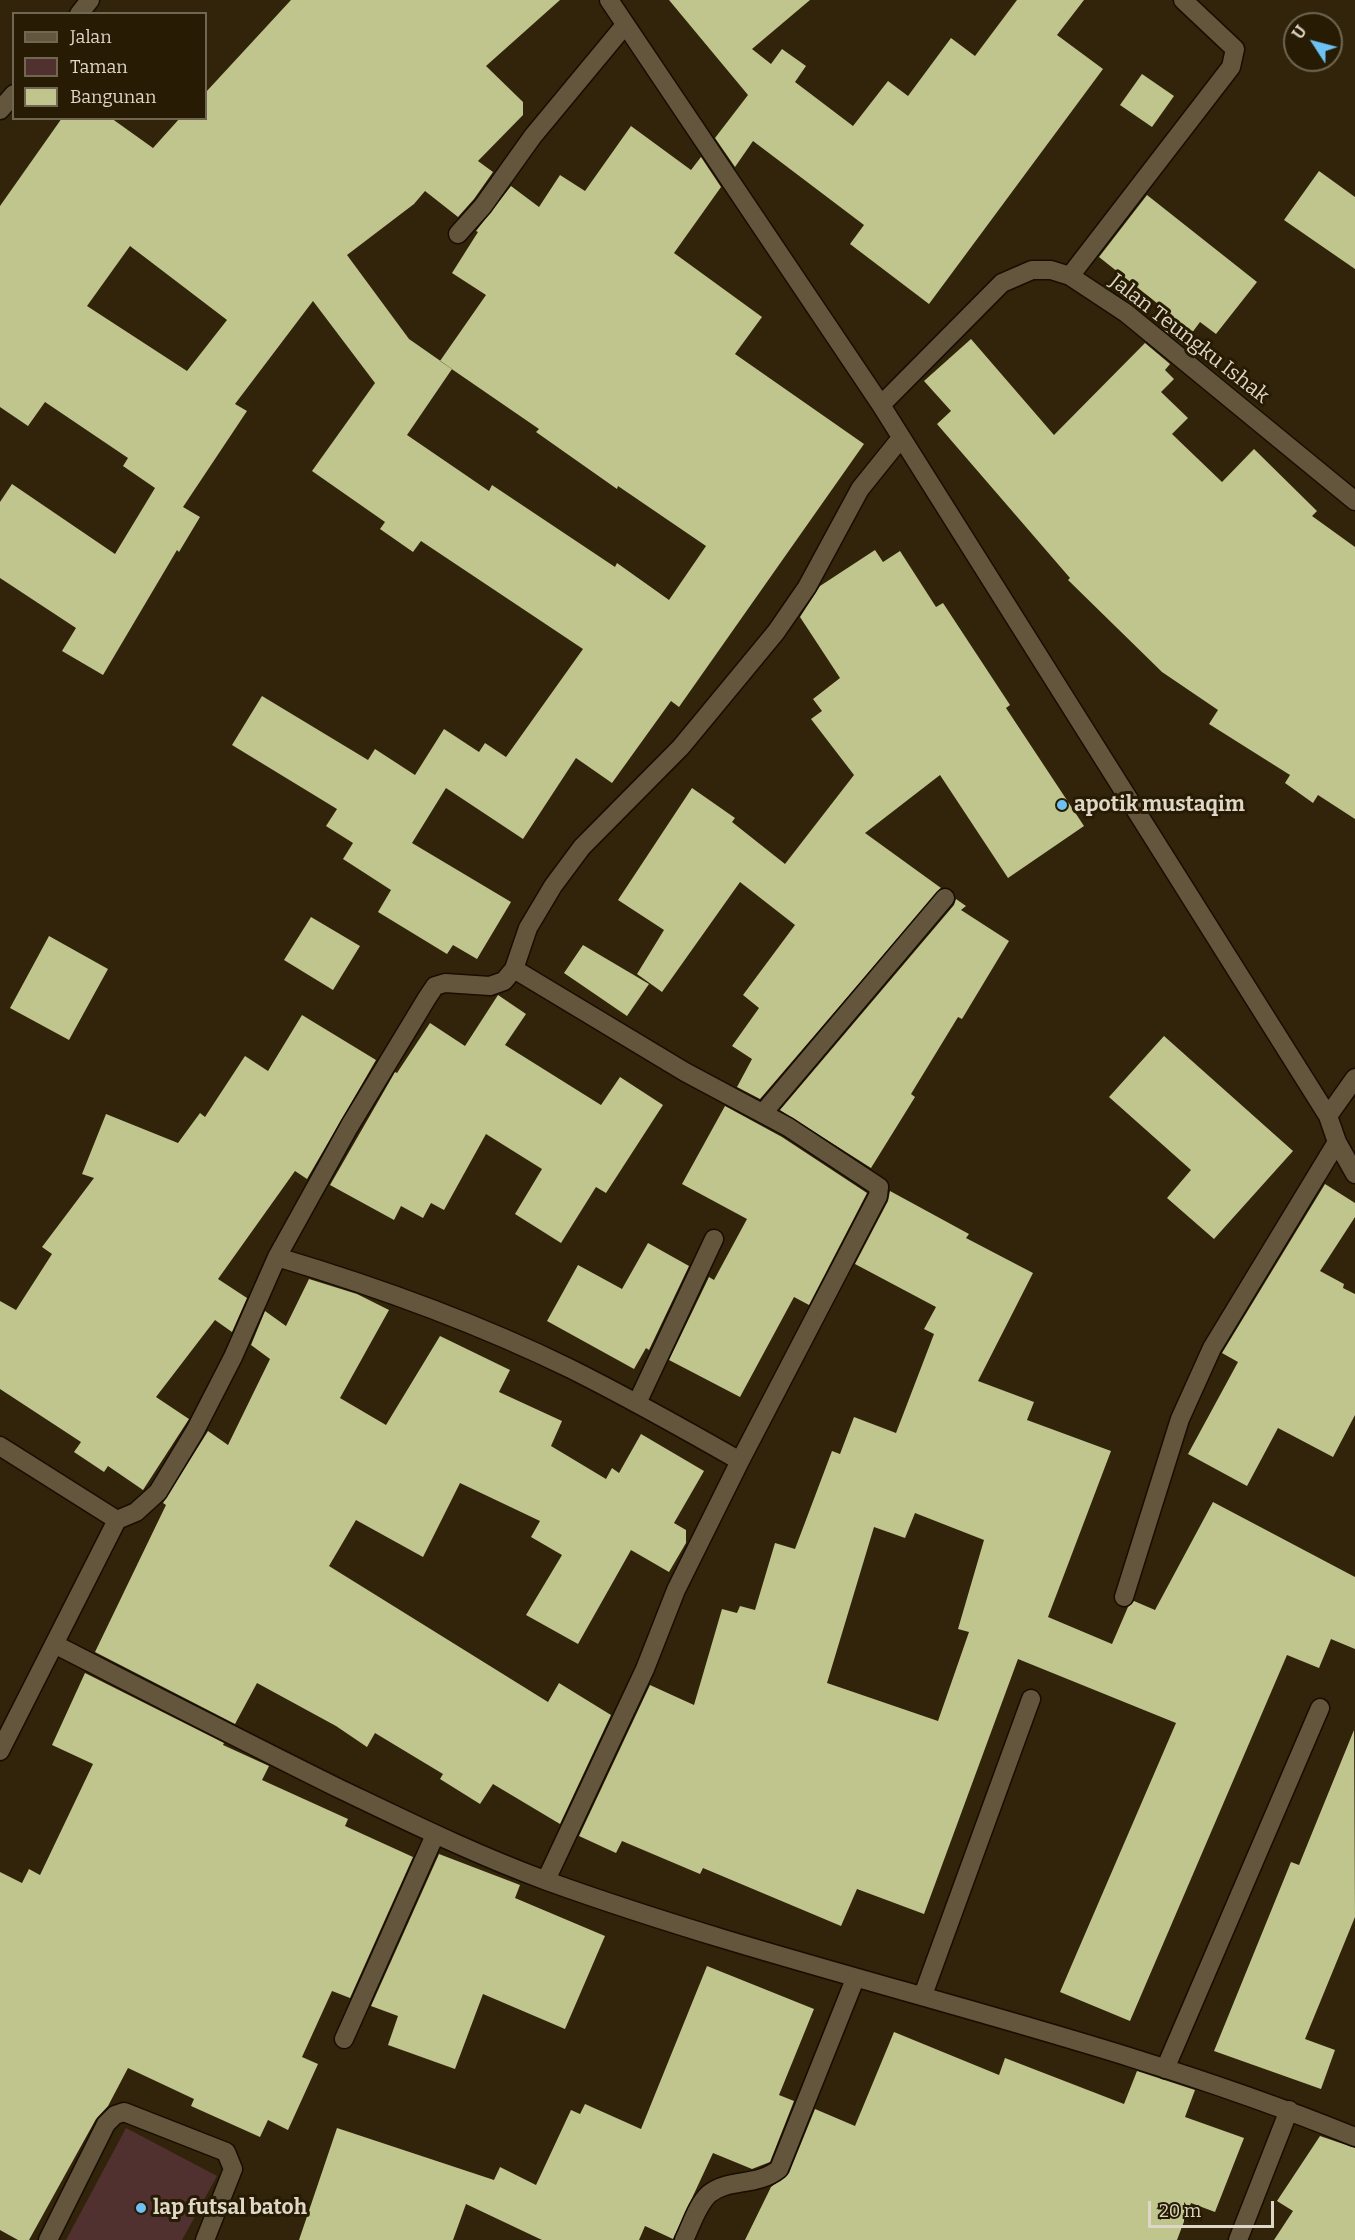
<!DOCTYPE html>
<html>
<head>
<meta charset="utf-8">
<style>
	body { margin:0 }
	#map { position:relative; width:1355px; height:2240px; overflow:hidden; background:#31240b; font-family:Bitter,serif }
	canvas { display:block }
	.legend { position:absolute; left:12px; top:12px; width:195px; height:108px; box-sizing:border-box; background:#271b03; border:2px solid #706651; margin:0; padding:8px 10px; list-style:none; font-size:18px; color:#ded6c7 }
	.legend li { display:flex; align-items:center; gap:12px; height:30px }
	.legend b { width:30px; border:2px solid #706651 }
	.north { position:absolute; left:1283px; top:12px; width:60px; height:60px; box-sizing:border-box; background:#271b03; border:2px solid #706651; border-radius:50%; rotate:306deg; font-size:16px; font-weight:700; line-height:24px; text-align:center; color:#ded6c7 }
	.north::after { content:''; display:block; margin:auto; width:21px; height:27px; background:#6dc2f3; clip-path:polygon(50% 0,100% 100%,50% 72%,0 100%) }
	.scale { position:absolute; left:1148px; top:2201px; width:126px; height:27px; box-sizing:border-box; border:3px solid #ded6c7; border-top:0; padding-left:8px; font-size:18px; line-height:21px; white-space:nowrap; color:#ded6c7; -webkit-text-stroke:4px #271b03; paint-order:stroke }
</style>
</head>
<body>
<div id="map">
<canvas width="1355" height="2240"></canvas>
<ul class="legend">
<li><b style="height:8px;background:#64563d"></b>Jalan</li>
<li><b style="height:16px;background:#503130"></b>Taman</li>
<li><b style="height:16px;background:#bfc58d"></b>Bangunan</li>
</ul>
<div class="north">U</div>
<div class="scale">20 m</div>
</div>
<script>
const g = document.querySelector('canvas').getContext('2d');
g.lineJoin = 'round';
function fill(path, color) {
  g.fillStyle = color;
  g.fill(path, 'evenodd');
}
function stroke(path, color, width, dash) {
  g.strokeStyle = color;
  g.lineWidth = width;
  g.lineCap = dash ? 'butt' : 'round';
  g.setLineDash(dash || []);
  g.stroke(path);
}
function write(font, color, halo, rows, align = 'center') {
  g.font = font + ' Bitter,serif';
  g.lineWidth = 6;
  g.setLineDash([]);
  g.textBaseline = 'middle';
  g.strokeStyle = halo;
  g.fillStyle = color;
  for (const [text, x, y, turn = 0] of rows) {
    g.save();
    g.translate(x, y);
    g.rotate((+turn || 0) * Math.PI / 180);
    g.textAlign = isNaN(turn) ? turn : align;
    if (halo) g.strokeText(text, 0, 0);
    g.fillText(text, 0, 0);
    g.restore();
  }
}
const green = new Path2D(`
	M 126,2128 L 217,2176 L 182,2240 L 66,2240 Z`);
const building = new Path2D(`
	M 291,0 L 560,0 L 486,66 L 523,102 L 523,115 L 478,161 L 493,172 L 474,199 L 458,217 L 425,191 L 414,204 L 347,255 L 409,339 L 452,369 L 407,435 L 489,491 L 492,485 L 615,567 L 617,563 L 669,600 L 706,546 L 618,486 L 617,489 L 536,432 L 539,429 L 440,361 L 486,295 L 452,273 L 478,232 L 476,231 L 511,186 L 539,207 L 560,175 L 585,191 L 631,126 L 691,170 L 701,157 L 721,187 L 674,253 L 762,317 L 735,354 L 864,444 L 679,707 L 671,701 L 612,783 L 576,758 L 523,839 L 446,788 L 412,843 L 511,902 L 477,959 L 453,945 L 447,954 L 378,912 L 391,890 L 343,859 L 353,843 L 326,826 L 337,809 L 232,745 L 262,696 L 368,760 L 375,749 L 415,775 L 444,729 L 479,752 L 485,743 L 506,757 L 583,649 L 421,541 L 413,552 L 380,529 L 385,522 L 312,471 L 375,383 L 313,301 L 235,404 L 247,411 L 183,507 L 200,517 L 179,552 L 177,550 L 103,675 L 62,651 L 76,628 L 0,578 L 0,502 L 12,484 L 115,554 L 155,488 L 123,466 L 128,458 L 45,402 L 28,426 L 0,407 L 0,206 L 62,118 L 111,118 L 153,148 L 180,118 L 206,118 L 206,92 ZM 130,246 L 227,320 L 187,371 L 87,306 Z
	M 669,0 L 810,0 L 752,49 L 771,64 L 782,49 L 806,66 L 795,82 L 853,126 L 888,81 L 908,96 L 951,38 L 975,56 L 1017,0 L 1084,0 L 1057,35 L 1103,69 L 929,304 L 850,244 L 864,225 L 753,141 L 735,167 L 715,138 L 748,95 Z
	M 1142,74 L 1174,96 L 1152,127 L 1120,105 Z
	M 1319,171 L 1355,197 L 1355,269 L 1284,220 Z
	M 1147,195 L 1257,282 L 1216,334 L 1200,322 L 1183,345 L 1160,327 L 1172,315 L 1099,257 Z
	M 971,339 L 1054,435 L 1145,343 L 1170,364 L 1165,370 L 1174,379 L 1161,392 L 1188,418 L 1172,434 L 1222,482 L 1254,449 L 1317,511 L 1312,516 L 1355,547 L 1355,819 L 1318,795 L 1313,803 L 1285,783 L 1290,775 L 1209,724 L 1218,710 L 1162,672 L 1068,580 L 1070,578 L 937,424 L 951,411 L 924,381 Z
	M 875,550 L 883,562 L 900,551 L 936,607 L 943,603 L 1010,705 L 1006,708 L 1084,826 L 1008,878 L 940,775 L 865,833 L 941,888 L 760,1099 L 737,1087 L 752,1059 L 732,1046 L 759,1008 L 743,995 L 795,925 L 740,882 L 662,992 L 637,974 L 664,930 L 618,900 L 692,788 L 735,818 L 732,822 L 785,864 L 854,775 L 811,719 L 822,711 L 813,699 L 840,678 L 800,617 L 820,586 Z
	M 956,899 L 966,906 L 961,910 L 1009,941 L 962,1019 L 958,1017 L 911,1094 L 915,1097 L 871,1168 L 780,1110 L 954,905 Z
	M 311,917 L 360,946 L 333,990 L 284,960 Z
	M 49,936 L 108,969 L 69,1040 L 10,1008 Z
	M 583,945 L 649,984 L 627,1016 L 564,973 Z
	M 498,995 L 526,1014 L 505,1045 L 601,1105 L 620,1077 L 663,1105 L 606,1193 L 596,1187 L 561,1243 L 515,1214 L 542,1169 L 486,1134 L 444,1210 L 431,1203 L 423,1218 L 401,1206 L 394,1220 L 330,1185 L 395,1072 L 397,1073 L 430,1023 L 465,1046 Z
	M 302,1015 L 376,1060 L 307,1179 L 295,1171 L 218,1279 L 247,1298 L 232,1332 L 215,1320 L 156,1397 L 189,1419 L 143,1490 L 108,1466 L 104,1472 L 74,1452 L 81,1442 L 0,1389 L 0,1301 L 16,1310 L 52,1254 L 42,1247 L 94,1178 L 82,1174 L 106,1114 L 178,1143 L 200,1113 L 205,1117 L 245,1056 L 268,1071 Z
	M 1164,1036 L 1293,1151 L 1214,1239 L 1167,1198 L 1191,1170 L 1109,1097 Z
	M 725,1106 L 782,1137 L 867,1193 L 809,1305 L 794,1297 L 740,1397 L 669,1360 L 709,1277 L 714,1280 L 747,1219 L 682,1184 Z
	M 1325,1184 L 1355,1203 L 1355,1217 L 1320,1271 L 1344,1284 L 1343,1288 L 1355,1294 L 1355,1415 L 1333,1457 L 1278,1428 L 1247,1486 L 1188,1454 L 1238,1362 L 1222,1353 Z
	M 890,1191 L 969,1234 L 966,1238 L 1033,1273 L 978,1381 L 1034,1402 L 1027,1420 L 1111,1451 L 1048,1617 L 1112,1644 L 1128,1607 L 1134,1601 L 1155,1610 L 1213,1502 L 1355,1577 L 1355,1649 L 1331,1639 L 1319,1668 L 1287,1655 L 1130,2021 L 1060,1992 L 1176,1723 L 1018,1659 L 924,1914 L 857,1889 L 841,1926 L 703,1868 L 700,1874 L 622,1841 L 616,1853 L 579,1836 L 650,1685 L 694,1705 L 722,1609 L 737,1613 L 740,1606 L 755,1610 L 775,1543 L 795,1549 L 832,1451 L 840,1454 L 854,1417 L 896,1433 L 934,1334 L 924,1329 L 936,1307 L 855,1264 L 888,1201 ZM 915,1513 L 984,1540 L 958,1629 L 969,1632 L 938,1721 L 827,1683 L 874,1527 L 905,1538 Z
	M 648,1243 L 689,1266 L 649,1350 L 646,1348 L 634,1369 L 547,1321 L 578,1265 L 622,1289 Z
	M 309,1279 L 357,1294 L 389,1310 L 340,1398 L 386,1425 L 440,1336 L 510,1370 L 499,1392 L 562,1421 L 551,1446 L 606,1479 L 612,1468 L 619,1473 L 641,1434 L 704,1471 L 674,1523 L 686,1530 L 686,1543 L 669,1572 L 631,1550 L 578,1644 L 526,1615 L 562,1555 L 531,1537 L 540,1521 L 460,1483 L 423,1557 L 356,1520 L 329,1566 L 548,1702 L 559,1683 L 611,1715 L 560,1824 L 493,1784 L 480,1804 L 440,1779 L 443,1774 L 375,1733 L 367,1747 L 336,1726 L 257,1683 L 235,1724 L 95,1652 L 166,1505 L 163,1503 L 208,1431 L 228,1445 L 270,1359 L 251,1345 L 265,1311 L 286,1326 Z
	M 85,1673 L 224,1743 L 223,1745 L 269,1766 L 262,1780 L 348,1819 L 345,1826 L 413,1857 L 350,1998 L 332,1991 L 302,2057 L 318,2064 L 288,2130 L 268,2120 L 260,2137 L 191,2106 L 194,2099 L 128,2068 L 108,2106 L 96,2119 L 29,2240 L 18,2240 L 0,2230 L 0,1872 L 22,1883 L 29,1869 L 40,1875 L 93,1764 L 52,1745 Z
	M 1354,1730 L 1355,1917 L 1305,2039 L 1335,2050 L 1321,2089 L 1214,2051 L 1291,1862 L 1299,1865 Z
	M 439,1854 L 520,1885 L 515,1898 L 605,1936 L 565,2029 L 483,1994 L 455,2069 L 388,2045 L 398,2016 L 371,2006 Z
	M 707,1966 L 814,2009 L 779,2095 L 794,2101 L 770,2162 L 752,2169 L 713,2153 L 673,2239 L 645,2226 L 639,2240 L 542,2240 L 466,2204 L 453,2240 L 299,2240 L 337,2128 L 494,2180 L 500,2167 L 536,2185 L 571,2110 L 580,2114 L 585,2104 L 641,2129 Z
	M 894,2032 L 999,2075 L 1005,2058 L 1124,2104 L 1137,2071 L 1195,2090 L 1185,2117 L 1244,2138 L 1215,2212 L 1191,2203 L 1177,2240 L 745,2240 L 771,2187 L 789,2173 L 815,2109 L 855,2126 Z
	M 1320,2136 L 1355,2148 L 1355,2240 L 1274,2240 L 1293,2211 L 1277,2201 Z`);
const minor = new Path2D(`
	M 609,0 L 881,405 L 1328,1116 L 1337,1142 L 1355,1174
	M 79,14 L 90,0
	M 0,110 L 14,94
	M 458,234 L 483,206 L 533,136 L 625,25
	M 1070,276 L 1231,67 L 1235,49 L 1183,0
	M 881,405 L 1002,283 L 1032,270 L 1051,270 L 1070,276 L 1126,313 L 1355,501
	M 514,969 L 685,1072 L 788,1127 L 879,1187 L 878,1196 L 740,1461 L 676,1590 L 645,1669 L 546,1880
	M 763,1113 L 945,898
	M 1328,1116 L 1355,1078
	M 277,1257 C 378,1287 477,1323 571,1369 C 629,1398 684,1429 740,1461
	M 637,1403 L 714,1239
	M 0,1446 L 117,1520
	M 1124,1597 L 1180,1419 L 1212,1348 L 1337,1142
	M 54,1644 C 150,1693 245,1742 342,1790 C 409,1822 476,1855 547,1881 C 813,1977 1093,2030 1355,2137
	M 0,1751 L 117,1520 L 136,1512 L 158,1492 L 195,1431 L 233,1357 L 277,1257 L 349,1127 L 427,998 L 435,986 L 445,983 L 490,986 L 504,981 L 514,969 L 528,928 L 553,886 L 582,847 L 681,747 L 776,632 L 807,587 L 860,489 L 901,438
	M 923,1995 L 1031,1699
	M 344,2039 L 435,1835
	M 1165,2069 L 1320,1708
	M 48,2240 L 106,2124 L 115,2115 L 124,2112 L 226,2152 L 233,2169 L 205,2240
	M 684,2240 C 691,2226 697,2205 709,2194 C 728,2178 757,2187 779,2169 L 855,1979
	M 1238,2240 L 1289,2110`);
const markers = [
	[1062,805,6,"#6dc2f3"],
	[141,2208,6,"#6dc2f3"]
];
const streetNames = [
	["Jalan Teungku Ishak",1189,339,38]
];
const poiNames = [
	["apotik mustaqim",1074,805],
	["lap futsal batoh",153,2208]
];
fill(green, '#503130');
fill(building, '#bfc58d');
stroke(minor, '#180d00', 21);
stroke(minor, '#64563d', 18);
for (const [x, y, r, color] of markers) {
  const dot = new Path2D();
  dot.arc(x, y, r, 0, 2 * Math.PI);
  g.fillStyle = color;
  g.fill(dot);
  stroke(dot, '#271b03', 2);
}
write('21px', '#ded6c7', '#271b03', streetNames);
write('bold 21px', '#ded6c7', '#271b03', poiNames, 'left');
</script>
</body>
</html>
